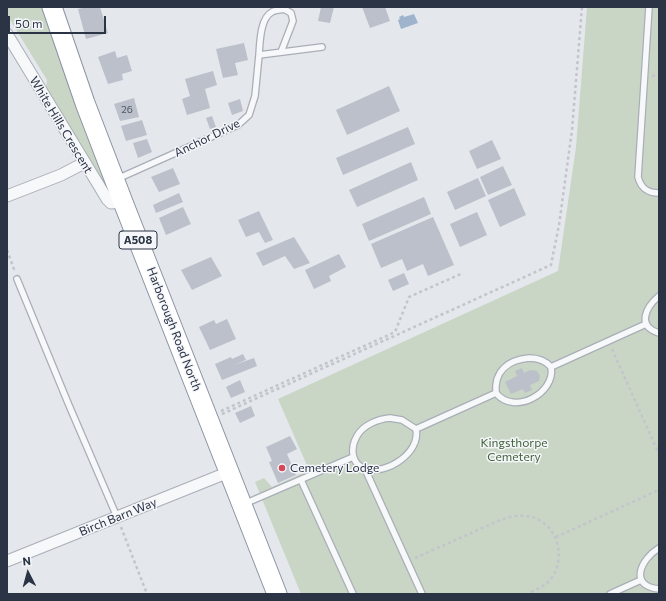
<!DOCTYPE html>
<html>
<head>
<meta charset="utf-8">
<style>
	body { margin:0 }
	#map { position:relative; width:666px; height:601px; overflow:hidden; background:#e4e7ec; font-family:Commissioner,sans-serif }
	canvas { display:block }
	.frame { position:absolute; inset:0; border:8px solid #2b3445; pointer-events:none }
	.north { position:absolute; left:8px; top:553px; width:40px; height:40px; -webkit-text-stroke:3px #f4f6f9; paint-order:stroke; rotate:354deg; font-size:11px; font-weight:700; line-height:16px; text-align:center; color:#2b3445 }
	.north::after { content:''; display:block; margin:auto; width:14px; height:18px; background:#2b3445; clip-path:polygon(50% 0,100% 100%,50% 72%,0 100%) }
	.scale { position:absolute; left:8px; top:16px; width:98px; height:18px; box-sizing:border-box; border:2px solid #2b3445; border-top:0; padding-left:5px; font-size:12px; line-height:14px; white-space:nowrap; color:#2b3445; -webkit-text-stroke:3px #f4f6f9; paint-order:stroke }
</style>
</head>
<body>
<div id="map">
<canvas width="666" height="601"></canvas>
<div class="frame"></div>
<div class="north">N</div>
<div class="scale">50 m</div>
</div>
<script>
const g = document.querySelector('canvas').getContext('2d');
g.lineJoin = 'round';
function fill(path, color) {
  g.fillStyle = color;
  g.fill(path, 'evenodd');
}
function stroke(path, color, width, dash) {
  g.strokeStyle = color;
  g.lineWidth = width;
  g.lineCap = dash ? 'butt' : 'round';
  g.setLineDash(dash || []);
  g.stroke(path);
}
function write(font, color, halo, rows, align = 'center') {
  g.font = font + ' Commissioner,sans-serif';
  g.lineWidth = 3;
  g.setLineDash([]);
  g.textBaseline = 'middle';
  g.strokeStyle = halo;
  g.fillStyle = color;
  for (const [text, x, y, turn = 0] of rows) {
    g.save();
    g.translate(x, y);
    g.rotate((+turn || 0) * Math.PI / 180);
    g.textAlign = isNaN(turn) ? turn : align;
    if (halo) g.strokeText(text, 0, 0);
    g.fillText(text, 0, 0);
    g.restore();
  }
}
const green = new Path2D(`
	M 7,7 L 42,7 L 58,54 L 106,183 L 104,183 L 46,88 L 47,80 L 7,15 Z
	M 587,7 L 659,7 L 659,594 L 301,594 L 255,482 L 264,478 L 272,487 L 309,470 L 278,399 L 558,271 L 576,147 Z`);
const water = new Path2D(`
	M 414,14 L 418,23 L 401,29 L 398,20 L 400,19 L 399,17 L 403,15 L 404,17 Z`);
const building = new Path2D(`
	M 87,7 L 100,7 L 108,33 L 86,39 L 78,9 Z
	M 321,7 L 334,7 L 330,23 L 318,21 Z
	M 362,7 L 385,7 L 390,21 L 370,28 Z
	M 244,43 L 248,60 L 235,63 L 238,75 L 223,78 L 216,49 Z
	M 115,51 L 117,58 L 127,55 L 132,71 L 122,74 L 123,80 L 108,84 L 98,57 Z
	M 213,71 L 217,85 L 205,89 L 210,108 L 187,115 L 182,99 L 190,96 L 185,79 Z
	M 389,86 L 400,111 L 347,135 L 336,110 Z
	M 134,98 L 139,117 L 120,121 L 114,104 Z
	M 240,99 L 243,111 L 232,115 L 228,103 Z
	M 212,116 L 216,127 L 210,129 L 206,118 Z
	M 142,120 L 147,135 L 126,141 L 121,126 Z
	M 408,127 L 415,144 L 343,175 L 336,158 Z
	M 147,139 L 152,152 L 138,158 L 133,143 Z
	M 492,140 L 501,159 L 477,169 L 469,151 Z
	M 411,162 L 418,180 L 357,207 L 349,190 Z
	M 503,166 L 512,185 L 488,195 L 480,177 Z
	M 173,168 L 180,184 L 159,192 L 151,177 Z
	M 478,178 L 486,196 L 455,210 L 447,192 Z
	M 514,188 L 526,215 L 500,227 L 488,200 Z
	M 179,193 L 183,202 L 156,213 L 153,205 Z
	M 424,197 L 431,214 L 369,241 L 362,224 Z
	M 183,207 L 191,224 L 166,235 L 159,218 Z
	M 259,211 L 273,240 L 265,243 L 259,232 L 246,237 L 238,220 Z
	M 477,212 L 487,235 L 460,247 L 450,224 Z
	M 433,217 L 454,265 L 428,276 L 423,264 L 407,271 L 402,259 L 381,268 L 371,244 Z
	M 294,237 L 310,263 L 294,269 L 285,256 L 263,266 L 256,253 Z
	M 339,254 L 346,267 L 329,276 L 331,281 L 314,289 L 305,270 Z
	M 211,257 L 222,276 L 192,290 L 181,270 Z
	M 404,273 L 409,284 L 393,291 L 388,280 Z
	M 227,319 L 236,339 L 210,350 L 199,327 L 214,320 L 216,324 Z
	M 243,354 L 246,360 L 234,365 L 254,358 L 257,366 L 222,380 L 215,364 L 231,357 L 232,359 Z
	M 522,368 L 524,373 L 530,370 L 537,371 L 540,376 L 539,381 L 530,385 L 532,390 L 525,393 L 523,389 L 511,394 L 505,382 L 517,376 L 515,371 Z
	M 240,380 L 245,392 L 231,398 L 226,387 Z
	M 251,406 L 255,416 L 240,423 L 235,413 Z
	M 290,436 L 297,449 L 287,454 L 296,475 L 278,483 L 269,462 L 272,461 L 266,447 Z`);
const path = new Path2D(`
	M 652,76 L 659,75
	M 7,250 L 15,272
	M 612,349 L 659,454
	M 221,411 L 395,332 L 409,297 L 463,273
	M 222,414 L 551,265 L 559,225 L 572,130 L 582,7
	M 121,527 L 147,594
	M 556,537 L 659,490
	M 415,558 L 498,521 C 511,516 524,513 537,519 C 562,530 566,567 546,584 C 540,588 533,591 527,594`);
const lane = new Path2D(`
	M 649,7 L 638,177 C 641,188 647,193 659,193
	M 259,55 C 260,43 260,18 272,12 C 275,10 280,10 284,9 L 291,13 L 293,21 L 281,52
	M 117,179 L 238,125 L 249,115 L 255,96 L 259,55 L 322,47
	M 17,279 L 68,403 L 117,517
	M 659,296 C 646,307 636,326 659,333
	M 529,358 C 537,358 545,360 551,367 C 556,393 514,416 496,393 C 494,371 508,360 529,358 Z
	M 551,367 L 646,324
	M 390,418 L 402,420 L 416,429 C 421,453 386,475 366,469 C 351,465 350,448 357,436 C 363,425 378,419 390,418 Z
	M 416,429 L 496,393
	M 365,469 L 422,594
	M 301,480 L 353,594
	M 244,504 L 353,457
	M 659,548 C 641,559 628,586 659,589
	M 610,594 L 641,580`);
const street = new Path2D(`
	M 7,34 L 107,199 L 111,203 L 123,202
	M 7,196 L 61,175 L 84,163
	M 7,561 L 229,472`);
const highway = new Path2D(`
	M 52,7 L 85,103 L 123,202 L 277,594`);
const markers = [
	[282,468,4,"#d1495b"]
];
const numberNames = [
	["26",127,110]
];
const shields = [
	[138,240,38]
];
const shieldNames = [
	["A508",138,240]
];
const streetNames = [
	["White Hills Crescent",61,125,59],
	["Anchor Drive",207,138,-26],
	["Harborough Road North",174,329,69],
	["Birch Barn Way",118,517,-22]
];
const parkNames = [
	["Kingsthorpe",514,443],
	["Cemetery",514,457]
];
const poiNames = [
	["Cemetery Lodge",290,468]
];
fill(green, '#c9d6c5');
fill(water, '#9fb4cc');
fill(building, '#bbc0ca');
stroke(lane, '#a9aeb7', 8);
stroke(street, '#a9aeb7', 13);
stroke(highway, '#8b94a3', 21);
stroke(path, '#c2c5cb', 2.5, [3, 3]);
stroke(lane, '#f7f8fa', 5.5);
stroke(street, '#f7f8fa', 11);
stroke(highway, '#fff', 19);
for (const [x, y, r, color] of markers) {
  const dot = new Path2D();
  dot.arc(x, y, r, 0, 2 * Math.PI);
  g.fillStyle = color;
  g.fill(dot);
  stroke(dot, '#f4f6f9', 1.5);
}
write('10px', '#4f5766', null, numberNames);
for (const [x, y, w] of shields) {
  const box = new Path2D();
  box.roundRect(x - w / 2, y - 9, w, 18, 3);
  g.fillStyle = '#f4f6f9';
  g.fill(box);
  stroke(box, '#2b3445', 1);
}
write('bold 11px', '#2b3445', null, shieldNames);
write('12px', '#2b3445', '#f4f6f9', streetNames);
write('12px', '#3f6138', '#f4f6f9', parkNames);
write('12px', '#2b3445', '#f4f6f9', poiNames, 'left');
</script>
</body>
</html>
